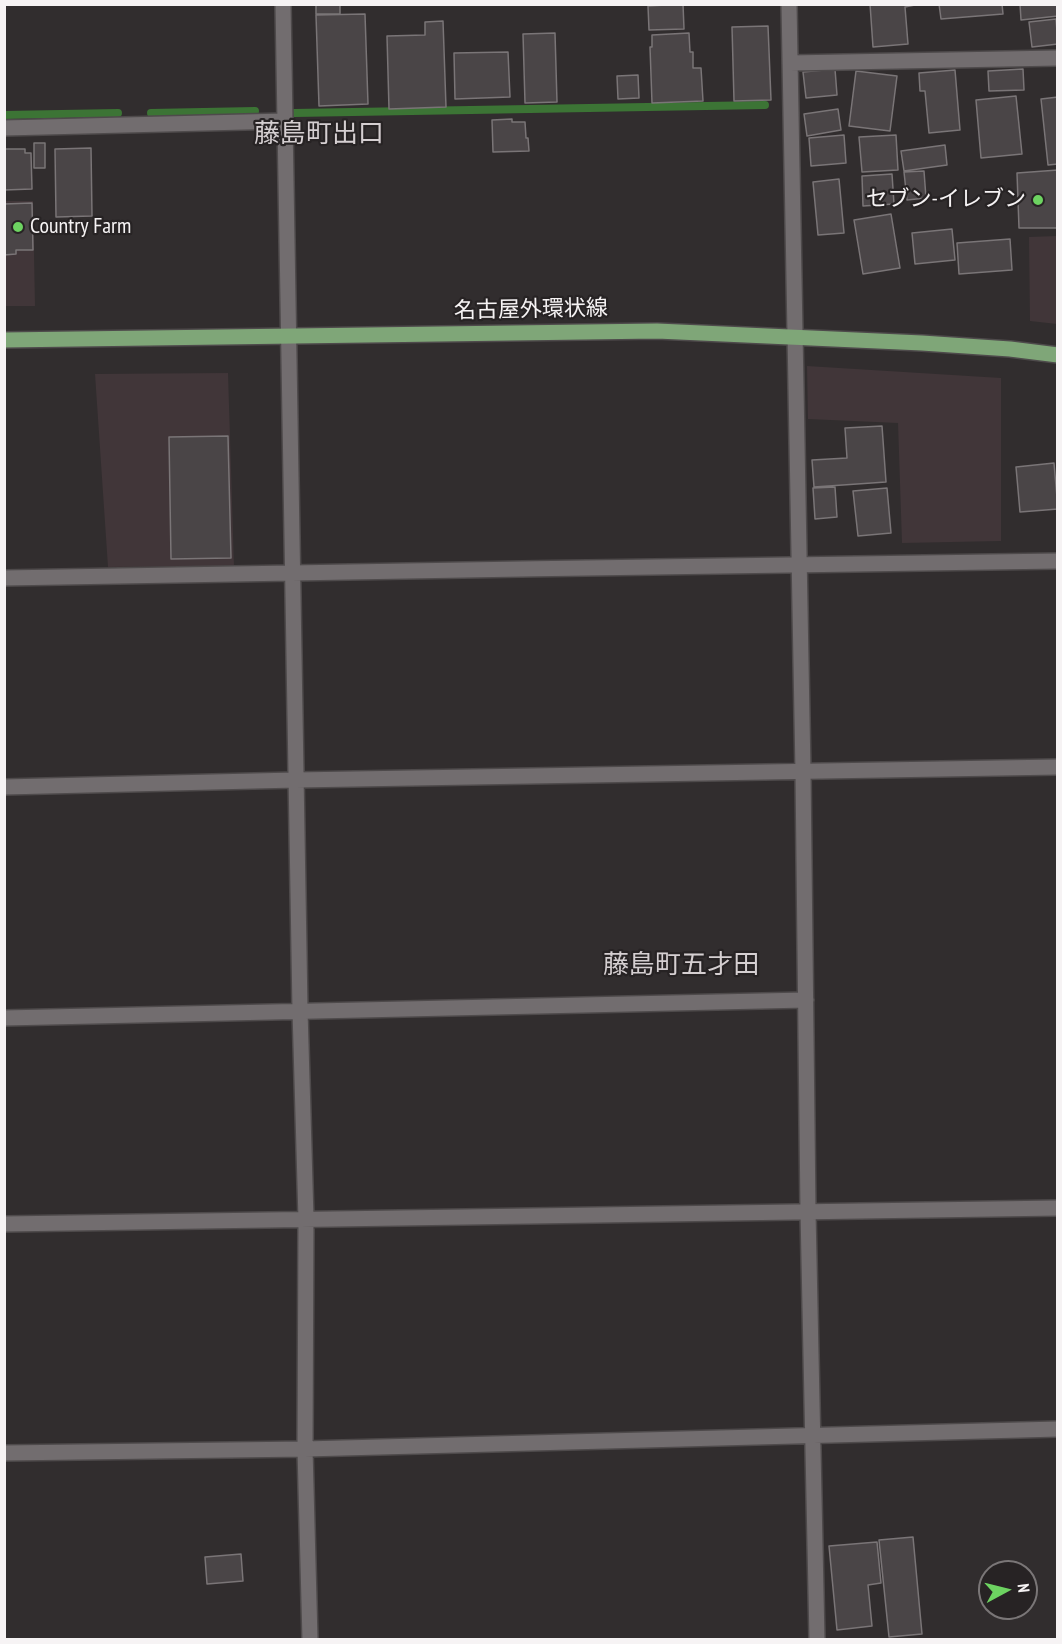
<!DOCTYPE html>
<html>
<head>
<meta charset="utf-8">
<style>
	body { margin:0 }
	#map { position:relative; width:1062px; height:1644px; overflow:hidden; background:#312d2e; font-family:"PT Sans Narrow",sans-serif }
	canvas { display:block }
	.frame { position:absolute; inset:0; border:6px solid #f6f3f4; pointer-events:none }
	.north { position:absolute; left:978px; top:1560px; width:60px; height:60px; box-sizing:border-box; background:#272324; border:2px solid #7a7677; border-radius:50%; rotate:83deg; font-size:16px; font-weight:700; line-height:24px; text-align:center; color:#f6f3f4 }
	.north::after { content:''; display:block; margin:auto; width:21px; height:27px; background:#6dd361; clip-path:polygon(50% 0,100% 100%,50% 72%,0 100%) }
</style>
</head>
<body>
<div id="map">
<canvas width="1062" height="1644"></canvas>
<div class="frame"></div>
<div class="north">N</div>
</div>
<script>
const g = document.querySelector('canvas').getContext('2d');
g.lineJoin = 'round';
function fill(path, color) {
  g.fillStyle = color;
  g.fill(path, 'evenodd');
}
function stroke(path, color, width, dash) {
  g.strokeStyle = color;
  g.lineWidth = width;
  g.lineCap = dash ? 'butt' : 'round';
  g.setLineDash(dash || []);
  g.stroke(path);
}
function write(font, color, halo, rows, align = 'center') {
  g.font = font + ' "PT Sans Narrow","Noto Sans JP",sans-serif';
  g.lineWidth = 4.5;
  g.setLineDash([]);
  g.textBaseline = 'middle';
  g.strokeStyle = halo;
  g.fillStyle = color;
  for (const [text, x, y, turn = 0] of rows) {
    g.save();
    g.translate(x, y);
    g.rotate((+turn || 0) * Math.PI / 180);
    g.textAlign = isNaN(turn) ? turn : align;
    if (halo) g.strokeText(text, 0, 0);
    g.fillText(text, 0, 0);
    g.restore();
  }
}
const built = new Path2D(`
	M 4,201 L 33,201 L 35,306 L 5,306 Z
	M 1057,236 L 1057,324 L 1030,321 L 1029,237 Z
	M 807,366 L 1001,378 L 1001,541 L 902,543 L 898,423 L 808,419 Z
	M 228,373 L 234,566 L 108,567 L 95,374 Z`);
const stream = new Path2D(`
	M 151,113 L 255,111
	M 294,113 L 765,105
	M 4,115 L 118,113`);
const building = new Path2D(`
	M 340,4 L 340,14 L 316,14 L 316,5 Z
	M 683,4 L 684,29 L 649,30 L 648,6 Z
	M 870,4 L 920,4 L 905,7 L 908,44 L 873,47 Z
	M 939,4 L 1002,4 L 1003,14 L 941,19 Z
	M 1020,4 L 1058,4 L 1058,16 L 1021,20 Z
	M 365,14 L 368,104 L 319,106 L 316,15 Z
	M 1056,19 L 1058,44 L 1032,47 L 1029,22 Z
	M 443,21 L 446,107 L 389,109 L 387,36 L 425,35 L 425,22 Z
	M 768,26 L 771,100 L 734,101 L 732,27 Z
	M 555,33 L 557,102 L 525,103 L 523,34 Z
	M 689,33 L 690,52 L 693,52 L 693,68 L 701,68 L 703,101 L 652,103 L 650,47 L 652,47 L 652,35 Z
	M 508,52 L 510,97 L 455,99 L 454,53 Z
	M 835,69 L 837,95 L 806,98 L 803,72 Z
	M 1023,69 L 1024,90 L 989,91 L 988,71 Z
	M 955,70 L 960,130 L 929,133 L 925,91 L 920,91 L 919,73 Z
	M 856,71 L 897,76 L 890,131 L 849,126 Z
	M 638,75 L 639,98 L 618,99 L 617,76 Z
	M 1016,96 L 1022,154 L 981,158 L 976,100 Z
	M 1058,97 L 1058,164 L 1048,165 L 1041,99 Z
	M 838,109 L 841,130 L 807,136 L 804,114 Z
	M 512,119 L 512,122 L 525,122 L 526,138 L 528,138 L 529,151 L 493,152 L 492,120 Z
	M 844,135 L 846,163 L 811,166 L 809,138 Z
	M 896,135 L 898,170 L 862,172 L 859,137 Z
	M 34,143 L 45,143 L 45,168 L 34,168 Z
	M 945,145 L 947,165 L 904,171 L 901,151 Z
	M 91,148 L 92,216 L 56,217 L 55,149 Z
	M 4,149 L 25,149 L 25,153 L 31,153 L 32,189 L 4,190 Z
	M 1058,170 L 1058,228 L 1019,228 L 1017,173 Z
	M 924,171 L 926,198 L 907,200 L 904,172 Z
	M 892,174 L 894,204 L 863,206 L 862,176 Z
	M 839,179 L 844,233 L 818,235 L 813,182 Z
	M 32,203 L 33,250 L 16,250 L 16,254 L 4,255 L 4,204 Z
	M 891,214 L 900,268 L 863,274 L 854,220 Z
	M 952,229 L 955,260 L 915,264 L 912,233 Z
	M 1010,239 L 1012,270 L 959,274 L 957,243 Z
	M 882,426 L 886,482 L 814,487 L 812,460 L 847,458 L 845,428 Z
	M 228,436 L 231,558 L 171,559 L 169,437 Z
	M 1054,463 L 1058,509 L 1020,512 L 1016,467 Z
	M 835,487 L 837,517 L 815,519 L 813,488 Z
	M 887,488 L 891,533 L 858,536 L 853,491 Z
	M 913,1537 L 922,1634 L 889,1637 L 879,1540 Z
	M 877,1542 L 881,1583 L 868,1585 L 872,1626 L 837,1630 L 829,1546 Z
	M 241,1554 L 243,1581 L 207,1584 L 205,1557 Z`);
const minor = new Path2D(`
	M 283,4 L 300,1010 L 306,1219 L 305,1449 L 310,1640
	M 789,4 L 803,772 L 808,1212 L 817,1640
	M 790,63 L 1058,58
	M 4,128 L 285,121
	M 4,578 C 356,573 706,564 1058,561
	M 4,787 L 296,780 L 1058,767
	M 4,1018 L 806,1000
	M 4,1224 L 1058,1208
	M 4,1453 L 305,1449 L 1058,1429`);
const major = new Path2D(`
	M 4,340 L 657,331 L 922,343 L 1010,349 L 1058,355`);
const markers = [
	[1038,200,6,"#6dd361"],
	[18,227,6,"#6dd361"]
];
const poiNames = [
	["セブン-イレブン",1026,200],
	["Country Farm",30,227,"left"]
];
const streetNames = [
	["名古屋外環状線",531,310,-1]
];
const quarterNames = [
	["藤島町出口",319,135],
	["藤島町五才田",681,966]
];
fill(built, '#413639');
stroke(stream, '#3c7435', 8);
fill(building, '#4a4547');
stroke(building, '#7a7577', 1.5);
stroke(minor, '#4e4a4b', 18);
stroke(major, '#4e4a4b', 18);
stroke(minor, '#726d6f', 15);
stroke(major, '#7fa678', 15);
for (const [x, y, r, color] of markers) {
  const dot = new Path2D();
  dot.arc(x, y, r, 0, 2 * Math.PI);
  g.fillStyle = color;
  g.fill(dot);
  stroke(dot, '#272324', 2);
}
write('22px', '#f6f3f4', '#272324', poiNames, 'right');
write('22px', '#f6f3f4', '#272324', streetNames);
write('26px', '#d5cfd1', '#272324', quarterNames);
</script>
</body>
</html>
